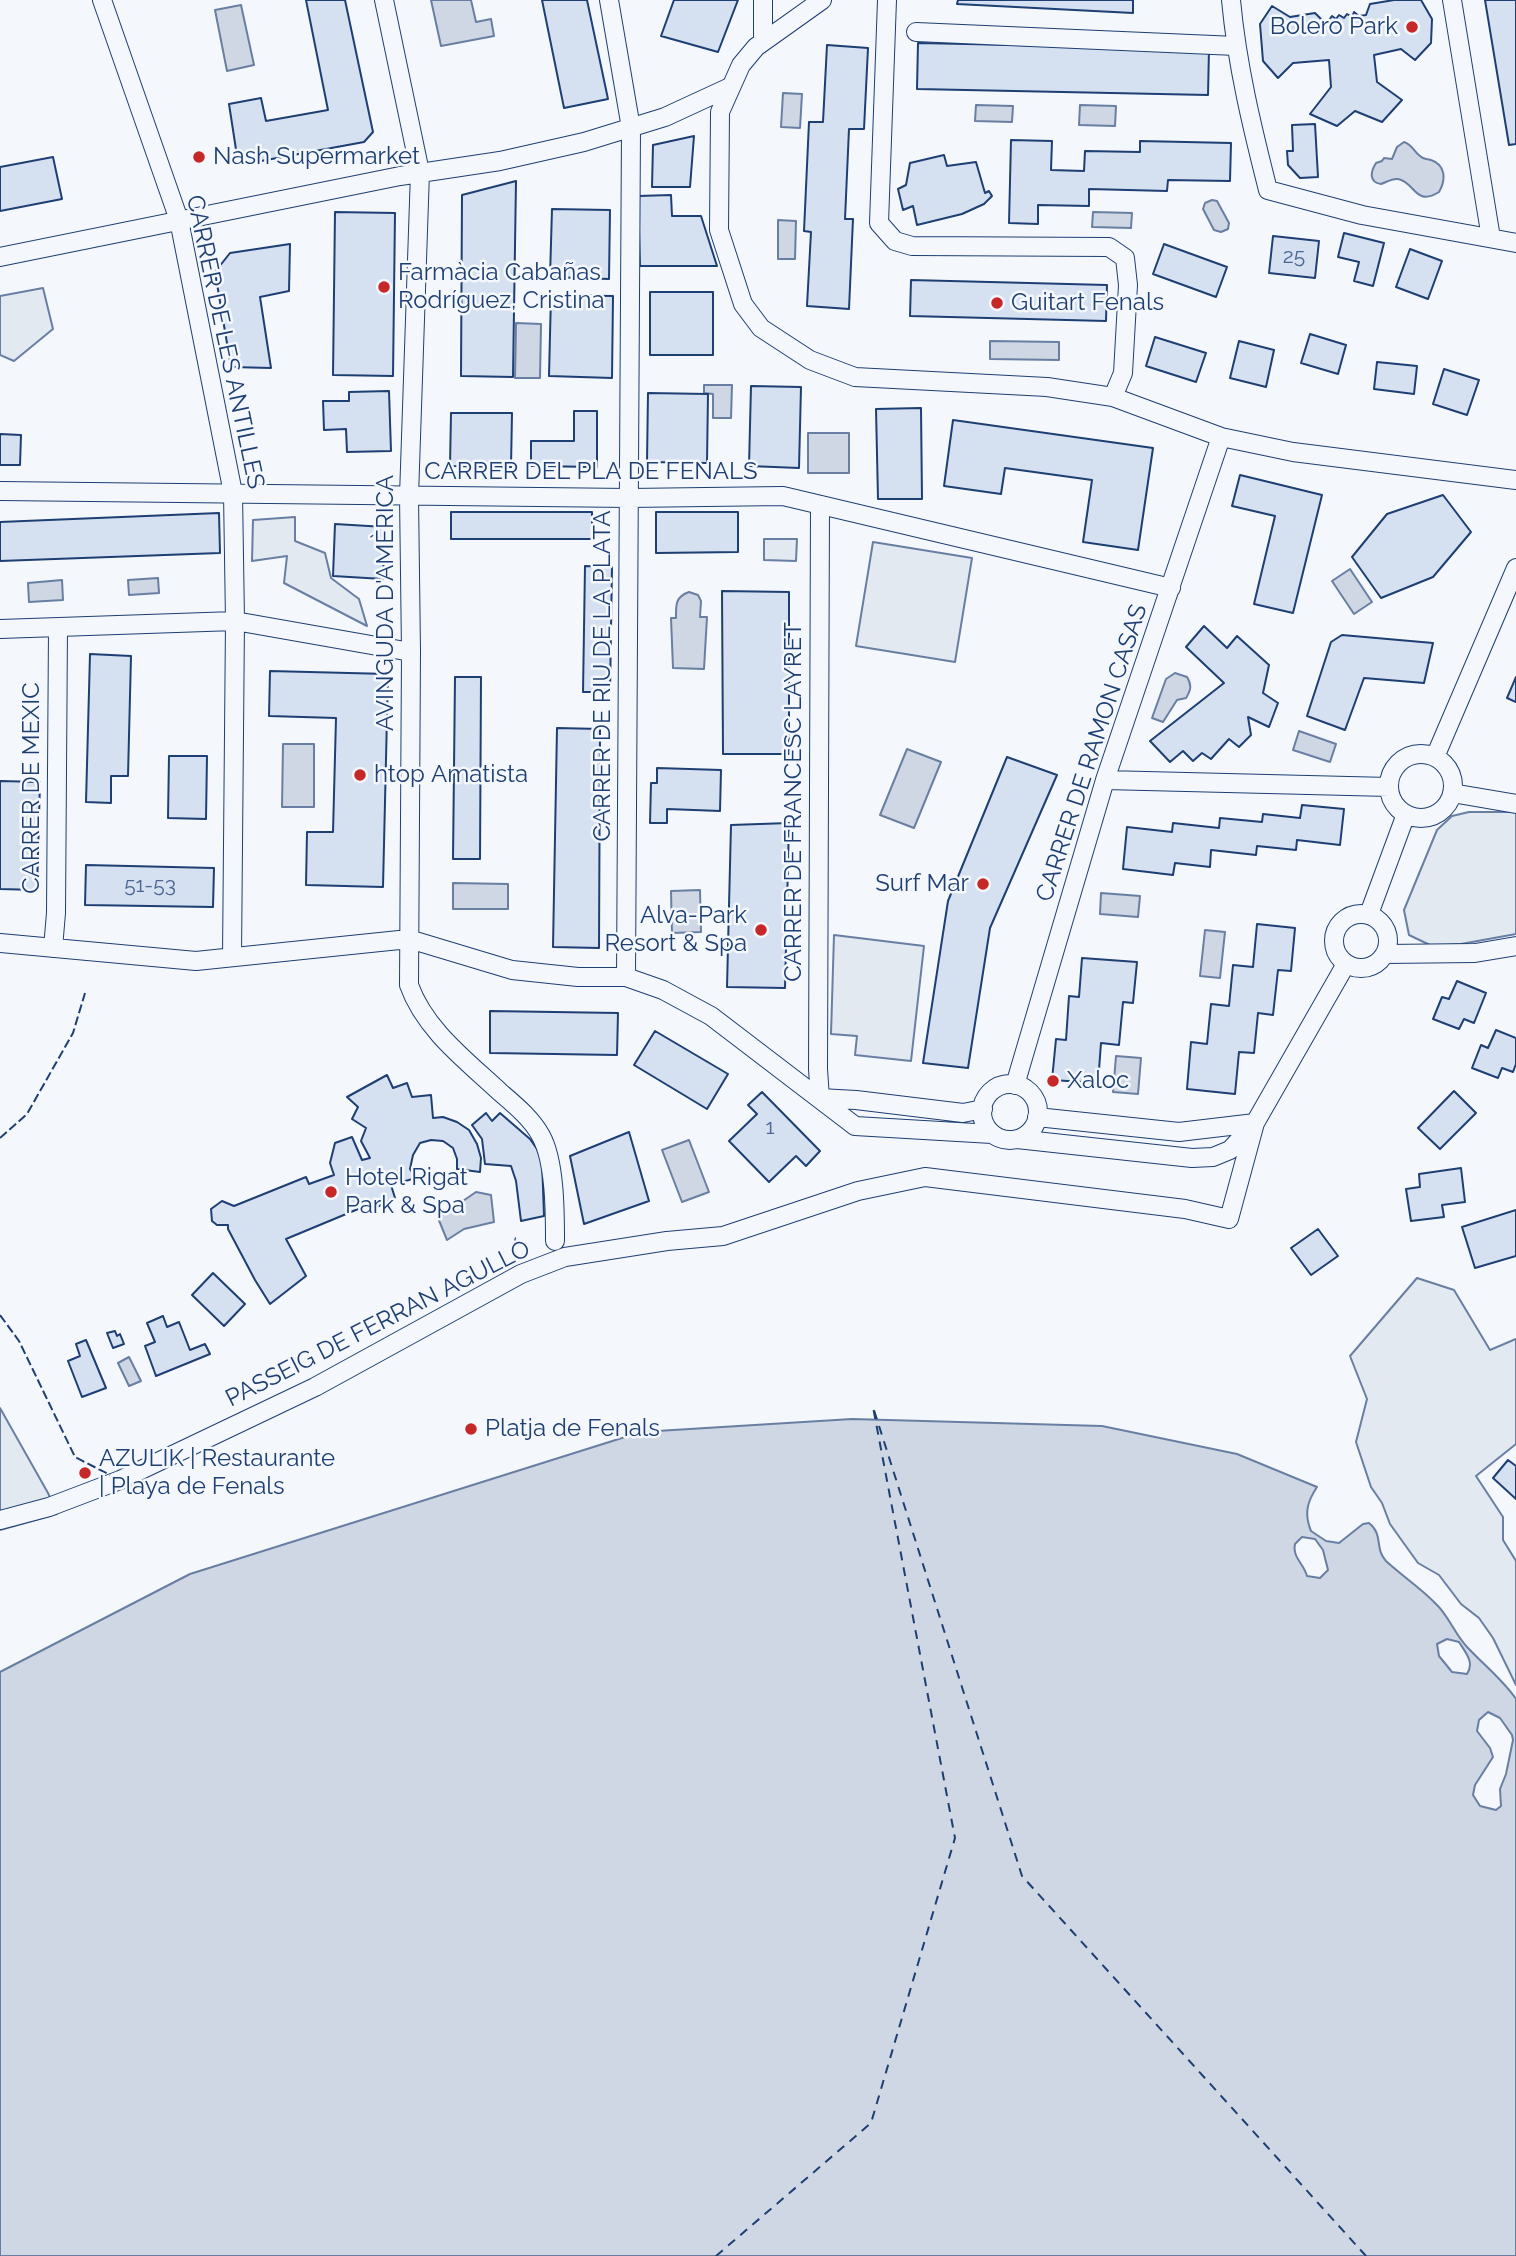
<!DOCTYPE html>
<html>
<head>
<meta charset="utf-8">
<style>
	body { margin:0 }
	canvas { display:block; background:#f4f7fb }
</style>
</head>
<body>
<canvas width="1516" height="2256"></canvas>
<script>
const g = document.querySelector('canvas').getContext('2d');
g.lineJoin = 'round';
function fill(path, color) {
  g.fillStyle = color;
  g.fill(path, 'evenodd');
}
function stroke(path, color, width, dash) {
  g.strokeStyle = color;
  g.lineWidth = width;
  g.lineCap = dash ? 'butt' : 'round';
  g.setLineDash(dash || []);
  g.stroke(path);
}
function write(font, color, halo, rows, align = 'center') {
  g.font = font + ' Raleway,sans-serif';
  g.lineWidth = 5;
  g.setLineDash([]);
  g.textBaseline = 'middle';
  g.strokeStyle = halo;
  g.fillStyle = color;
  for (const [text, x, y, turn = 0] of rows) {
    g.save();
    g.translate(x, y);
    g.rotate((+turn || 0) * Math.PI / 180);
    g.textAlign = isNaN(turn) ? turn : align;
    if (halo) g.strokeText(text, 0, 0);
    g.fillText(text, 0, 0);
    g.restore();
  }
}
const green = new Path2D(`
	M 43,288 L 53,329 L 14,361 L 0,355 L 0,296 Z
	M 295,517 L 295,541 L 325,553 L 331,578 L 359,599 L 367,626 L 284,583 L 287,556 L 252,561 L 253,520 Z
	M 764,539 L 797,539 L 796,561 L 764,560 Z
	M 873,542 L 972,558 L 955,662 L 856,646 Z
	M 1469,812 L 1516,812 L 1516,934 L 1461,944 L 1432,946 L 1409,935 L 1404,910 L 1437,830 L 1452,816 Z
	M 834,935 L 924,946 L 911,1061 L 855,1055 L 857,1036 L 831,1034 Z
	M 1417,1278 L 1454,1290 L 1490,1350 L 1516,1339 L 1516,1444 L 1476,1476 L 1503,1517 L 1503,1540 L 1516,1561 L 1516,1685 L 1493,1638 L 1479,1618 L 1461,1604 L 1439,1575 L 1418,1563 L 1390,1524 L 1382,1503 L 1371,1487 L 1356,1442 L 1367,1399 L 1350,1356 Z
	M 0,1408 L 48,1493 L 57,1514 L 0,1530 Z`);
const water = new Path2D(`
	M 431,0 L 471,0 L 476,22 L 491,19 L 494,36 L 441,46 Z
	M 241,5 L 254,65 L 227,71 L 215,10 Z
	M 783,93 L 802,94 L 800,128 L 781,127 Z
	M 976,105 L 1013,106 L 1012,122 L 975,121 Z
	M 1080,105 L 1116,106 L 1115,126 L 1079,125 Z
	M 1404,142 C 1413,145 1413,151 1420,156 C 1424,160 1426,158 1431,160 C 1446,165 1446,180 1439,192 C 1415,207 1415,182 1398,179 C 1392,178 1387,182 1381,184 C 1368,182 1371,171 1376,163 L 1382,161 L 1384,158 L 1392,159 L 1397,147 Z
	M 1212,200 L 1217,201 L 1229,223 L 1228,229 L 1221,232 L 1214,230 L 1203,209 L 1205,203 Z
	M 1093,212 L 1132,213 L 1131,228 L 1092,227 Z
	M 778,220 L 796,221 L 795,259 L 778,259 Z
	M 516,323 L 541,324 L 540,378 L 515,378 Z
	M 990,341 L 1059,342 L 1059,360 L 990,359 Z
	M 704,385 L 732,385 L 731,418 L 713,418 L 713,394 L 704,393 Z
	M 808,433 L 849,433 L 849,473 L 808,473 Z
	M 1350,569 L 1372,602 L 1354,614 L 1332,581 Z
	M 158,578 L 159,593 L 129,595 L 128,580 Z
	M 62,580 L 63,600 L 29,602 L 28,583 Z
	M 689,592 L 698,595 L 701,601 L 700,617 L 707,617 L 704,669 L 673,668 L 671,618 L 676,618 C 676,605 675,597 689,592 Z
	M 1175,673 L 1187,677 C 1192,685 1191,690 1186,698 L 1177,700 L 1163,722 L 1152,718 L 1166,679 Z
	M 1299,731 L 1336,744 L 1330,762 L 1293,750 Z
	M 283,744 L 314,744 L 314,807 L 282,807 Z
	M 907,749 L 941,762 L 914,828 L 880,815 Z
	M 453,883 L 508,884 L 508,909 L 453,909 Z
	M 700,890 L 701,932 L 672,933 L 671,891 Z
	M 1101,893 L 1140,896 L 1138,917 L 1100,914 Z
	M 1205,930 L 1225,932 L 1220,978 L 1200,976 Z
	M 1116,1056 L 1141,1058 L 1138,1094 L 1113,1092 Z
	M 689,1140 L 709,1192 L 682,1202 L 662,1150 Z
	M 476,1192 L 491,1195 L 494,1222 L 464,1229 L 447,1240 L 438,1218 Z
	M 129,1357 L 141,1381 L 129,1386 L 118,1363 Z
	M 852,1419 L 1102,1426 L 1237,1454 L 1317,1487 C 1307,1502 1304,1514 1311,1531 L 1326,1541 L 1339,1543 L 1363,1524 L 1369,1523 C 1384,1535 1374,1548 1386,1561 C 1402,1576 1421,1588 1436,1604 C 1449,1616 1455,1635 1468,1648 C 1484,1665 1503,1680 1516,1699 L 1516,2256 L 0,2256 L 0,1672 L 190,1574 L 641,1432 ZM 1302,1537 L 1315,1539 L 1323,1550 L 1328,1570 L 1320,1578 L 1307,1576 C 1304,1564 1292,1557 1295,1544 ZM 1447,1639 L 1459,1642 C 1465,1652 1475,1662 1467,1674 L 1452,1672 L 1439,1656 L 1437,1644 ZM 1488,1712 L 1500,1718 L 1512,1735 L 1513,1740 L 1506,1774 L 1500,1789 L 1501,1806 L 1496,1810 L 1480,1806 L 1473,1795 L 1475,1785 L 1493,1757 L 1490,1748 L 1477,1731 L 1479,1720 Z`);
const ferry = new Path2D(`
	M 716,2256 L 871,2123 L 955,1838 L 873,1407 L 1022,1876 L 1366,2256`);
const building = new Path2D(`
	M 306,0 L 345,0 L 373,132 L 364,142 L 250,163 L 237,156 L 229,104 L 261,98 L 266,121 L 328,110 Z
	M 542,0 L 587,0 L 608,99 L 564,108 Z
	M 674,0 L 738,0 L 718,52 L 661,36 Z
	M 958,0 L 1133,0 L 1133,13 L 957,4 Z
	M 1421,0 L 1432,19 L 1431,43 L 1415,60 L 1401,49 L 1374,55 L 1377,82 L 1402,100 L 1382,122 L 1355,111 L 1337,126 L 1310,114 L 1331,87 L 1329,60 L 1293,63 L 1278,78 L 1263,61 L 1260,24 L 1272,6 L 1290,17 L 1315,13 L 1323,21 L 1329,20 L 1332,16 L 1336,19 L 1339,15 L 1344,18 L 1347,14 L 1352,17 L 1354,12 L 1359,16 L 1366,15 L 1370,4 L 1394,0 Z
	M 1485,0 L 1516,0 L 1516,144 L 1509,145 Z
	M 918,43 L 1209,49 L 1208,95 L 917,89 Z
	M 827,45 L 868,48 L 864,129 L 849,129 L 845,219 L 853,219 L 849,309 L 807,306 L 811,232 L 804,231 L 809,122 L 823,122 Z
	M 1315,124 L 1318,177 L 1300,178 L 1288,165 L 1287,151 L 1293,151 L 1292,125 Z
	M 694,136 L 690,187 L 652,187 L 653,145 Z
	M 1011,140 L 1052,141 L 1051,170 L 1084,171 L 1085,151 L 1140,152 L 1140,141 L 1231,143 L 1230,181 L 1168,180 L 1167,191 L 1089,189 L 1089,206 L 1038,205 L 1038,224 L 1009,223 Z
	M 944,155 L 947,166 L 976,162 L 985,193 L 989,191 L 992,196 L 984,204 L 962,214 L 917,225 L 913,206 L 903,210 L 898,189 L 906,185 L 910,163 Z
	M 53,157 L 62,199 L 0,211 L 0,167 Z
	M 516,181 L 513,377 L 461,376 L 462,195 Z
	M 671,195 L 672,216 L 701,216 L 717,266 L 640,266 L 638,196 Z
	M 552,209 L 610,210 L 609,279 L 550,277 Z
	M 335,212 L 395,213 L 393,376 L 333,375 Z
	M 1344,233 L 1384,243 L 1373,286 L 1354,281 L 1359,262 L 1338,257 Z
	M 1273,236 L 1319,241 L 1315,278 L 1269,273 Z
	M 290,244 L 289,291 L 260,297 L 271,368 L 231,367 L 215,272 L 230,253 Z
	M 1164,244 L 1227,267 L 1216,297 L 1153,274 Z
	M 1410,249 L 1442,261 L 1428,299 L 1396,287 Z
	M 911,280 L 1107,285 L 1106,321 L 910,316 Z
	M 650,292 L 713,292 L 713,355 L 650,355 Z
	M 551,295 L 613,296 L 612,378 L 549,376 Z
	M 1310,334 L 1346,345 L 1338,374 L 1301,363 Z
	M 1155,337 L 1206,353 L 1196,382 L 1146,366 Z
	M 1239,341 L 1274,350 L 1266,387 L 1230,378 Z
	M 1377,362 L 1417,366 L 1414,394 L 1374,389 Z
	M 1444,369 L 1479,380 L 1467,415 L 1433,404 Z
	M 751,386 L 801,387 L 799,468 L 749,466 Z
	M 389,391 L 391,451 L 347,452 L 346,429 L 324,430 L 323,401 L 349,401 L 349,392 Z
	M 648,393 L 708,394 L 707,463 L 647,462 Z
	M 921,408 L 922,499 L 878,499 L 876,409 Z
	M 574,411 L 597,411 L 597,467 L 531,466 L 531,441 L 574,441 Z
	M 451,413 L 512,413 L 511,467 L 450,466 Z
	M 953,420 L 1153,448 L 1138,550 L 1083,542 L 1092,480 L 1005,468 L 1001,494 L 944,486 Z
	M 0,434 L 21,435 L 20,465 L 0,465 Z
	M 1240,475 L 1322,495 L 1293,613 L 1254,604 L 1275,516 L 1232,506 Z
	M 1443,495 L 1471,532 L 1433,577 L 1381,598 L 1352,557 L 1387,514 Z
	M 451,512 L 592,512 L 592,539 L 451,539 Z
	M 656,512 L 738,512 L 738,552 L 656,553 Z
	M 219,513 L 220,553 L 0,561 L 0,522 Z
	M 335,524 L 385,527 L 383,579 L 333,576 Z
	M 585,566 L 612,567 L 610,692 L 583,692 Z
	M 722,591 L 789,592 L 789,754 L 723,754 Z
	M 1204,626 L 1227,648 L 1237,636 L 1269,665 L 1263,693 L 1278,703 L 1269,727 L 1248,717 L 1251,735 L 1239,747 L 1229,739 L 1211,759 L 1202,753 L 1193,761 L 1183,751 L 1170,762 L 1150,741 L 1224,683 L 1186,647 Z
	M 1342,635 L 1433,643 L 1424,683 L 1364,678 L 1345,730 L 1307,716 L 1331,642 Z
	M 90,654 L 131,656 L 128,776 L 111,776 L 111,803 L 86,802 Z
	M 270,671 L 388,674 L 383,887 L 306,885 L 307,832 L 333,832 L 336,718 L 269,716 Z
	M 455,677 L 481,677 L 480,859 L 453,859 Z
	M 1516,677 L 1516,702 L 1507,698 Z
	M 557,728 L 600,729 L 599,948 L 553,947 Z
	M 169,756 L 207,756 L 206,819 L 168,818 Z
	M 1007,757 L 1057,775 L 990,928 L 968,1068 L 923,1063 L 948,901 Z
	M 657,768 L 721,770 L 720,811 L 667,809 L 667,823 L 650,823 L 651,783 L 657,783 Z
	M 0,781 L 40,782 L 37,890 L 0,889 Z
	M 1302,805 L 1344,809 L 1340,845 L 1297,840 L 1296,850 L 1257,846 L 1256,855 L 1211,850 L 1210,867 L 1175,863 L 1173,875 L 1123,869 L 1127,827 L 1172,832 L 1173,823 L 1219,828 L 1220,818 L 1262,822 L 1263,814 L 1300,818 Z
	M 789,823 L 785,988 L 727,987 L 731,825 Z
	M 86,865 L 214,868 L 213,907 L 85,905 Z
	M 1257,924 L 1295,928 L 1291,971 L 1278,970 L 1273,1015 L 1258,1013 L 1254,1053 L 1239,1052 L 1235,1094 L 1187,1089 L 1191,1042 L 1207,1044 L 1211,1004 L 1229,1006 L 1233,965 L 1253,967 Z
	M 1082,958 L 1137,962 L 1133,1003 L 1123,1002 L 1119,1045 L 1101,1043 L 1098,1083 L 1052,1080 L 1056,1039 L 1066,1040 L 1069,996 L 1079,997 Z
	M 1457,981 L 1486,993 L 1474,1023 L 1464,1019 L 1459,1029 L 1433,1019 L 1442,997 L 1449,999 Z
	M 490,1011 L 618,1013 L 617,1055 L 490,1053 Z
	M 1496,1030 L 1516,1038 L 1516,1064 L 1513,1072 L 1502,1068 L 1498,1078 L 1472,1068 L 1481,1045 L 1488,1048 Z
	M 655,1031 L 728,1074 L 707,1109 L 634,1065 Z
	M 387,1075 L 393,1088 L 407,1083 L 412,1097 L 431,1095 L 433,1118 L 443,1117 L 457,1122 L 469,1130 L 477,1144 L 481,1158 L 480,1172 L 457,1169 L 457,1159 L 453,1148 L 443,1141 L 431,1140 L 420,1143 L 413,1155 L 410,1169 L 416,1178 L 391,1185 L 395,1198 L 377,1207 L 375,1202 L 286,1239 L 306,1276 L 270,1304 L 255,1280 L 228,1229 L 228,1225 L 217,1225 L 212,1221 L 211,1209 L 222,1201 L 234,1206 L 306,1177 L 309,1184 L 334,1175 L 330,1163 L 335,1143 L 352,1137 L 362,1160 L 370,1158 L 361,1141 L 366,1128 L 352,1119 L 358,1107 L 347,1097 Z
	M 1454,1091 L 1476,1113 L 1440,1149 L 1418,1128 Z
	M 762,1092 L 820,1151 L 806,1166 L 796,1156 L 769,1182 L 729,1141 L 757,1114 L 748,1105 Z
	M 486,1113 L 492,1121 L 500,1113 L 530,1139 L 537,1149 L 542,1160 L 544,1216 L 521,1221 L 516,1181 L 511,1166 L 485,1164 L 482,1139 L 472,1125 Z
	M 629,1132 L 649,1201 L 584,1224 L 570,1156 Z
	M 1461,1168 L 1465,1202 L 1442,1205 L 1444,1217 L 1411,1221 L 1406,1189 L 1420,1187 L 1419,1174 Z
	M 1516,1210 L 1516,1256 L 1475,1268 L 1462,1227 Z
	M 1318,1229 L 1338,1256 L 1311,1275 L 1291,1248 Z
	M 213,1273 L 245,1304 L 224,1326 L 192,1295 Z
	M 163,1316 L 167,1327 L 179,1322 L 190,1350 L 205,1344 L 210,1354 L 156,1376 L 145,1346 L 155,1342 L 147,1323 Z
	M 115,1331 L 117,1336 L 120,1334 L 124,1344 L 113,1348 L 107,1333 Z
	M 86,1340 L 106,1388 L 82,1397 L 68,1361 L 80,1356 L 76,1344 Z
	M 1508,1460 L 1516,1466 L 1516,1499 L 1493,1478 Z`);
const street = new Path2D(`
	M 102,0 L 179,220 L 233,493 L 235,621 L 232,957
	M 384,0 L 420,172 L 409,496 L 411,652 L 409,985 C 425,1030 467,1061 501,1093 C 515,1105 532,1119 541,1136 C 555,1161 555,1212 555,1241
	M 609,0 L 631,128 L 626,977
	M 763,0 L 763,41
	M 822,0 L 756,47 L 741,65 L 720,112 L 719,230 L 743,304 L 761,328 L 810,360 L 855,377 L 1047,387 L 1113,397 L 1221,437 L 1293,452 L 1516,480
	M 887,0 L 879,223 L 895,241 L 912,246 L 1109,247 L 1125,258 L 1128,285 L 1123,373 L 1113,397
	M 1231,0 C 1237,65 1252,127 1268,190 L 1362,215 L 1516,243
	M 1452,0 L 1491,238
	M 916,32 L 1236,46
	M 0,257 L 400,176 L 500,161 L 584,142 L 665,117 L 730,87
	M 0,491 L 629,498 L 783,496 L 1171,588
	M 820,506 L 818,1069 L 820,1098
	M 0,629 L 235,621 L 411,652
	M1389 786a32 32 0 1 1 64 0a32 32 0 1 1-64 0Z
	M 1435,757 L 1516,568
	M 1105,780 L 1389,787
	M 1452,793 L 1516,804
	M1334 941a27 27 0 1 1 54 0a27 27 0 1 1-54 0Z
	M 1369,914 L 1406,814
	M 0,943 L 196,961 L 409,939 L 512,970 L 578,977 L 626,977 L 663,990 L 711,1016 L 855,1126 L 992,1134
	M 53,948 L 56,913 L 58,629
	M 1385,954 L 1475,953 L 1516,946
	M982 1112a28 28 0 1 1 56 0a28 28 0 1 1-56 0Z
	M 1015,1085 L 1105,780 L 1221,437
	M 820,1098 L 856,1100 L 963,1113 L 983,1109
	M 1037,1117 L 1179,1132 L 1255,1123
	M 1017,1139 L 1192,1158 L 1213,1157 L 1230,1150 L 1255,1123 L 1346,964
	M 0,1520 L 49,1507 L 120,1480 L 315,1387 L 521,1274 L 565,1257 L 667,1241 L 723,1236 L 858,1191 L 925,1177 L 1185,1209 L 1229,1219 L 1255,1123`);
const fence = new Path2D(`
	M 0,1138 L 27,1114 L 73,1033 L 85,993
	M 0,1315 L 19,1341 L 75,1457 L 110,1475`);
const markers = [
	[1412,27,7,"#c62828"],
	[199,157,7,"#c62828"],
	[384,287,7,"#c62828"],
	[997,303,7,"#c62828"],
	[360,775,7,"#c62828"],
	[983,884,7,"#c62828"],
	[761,930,7,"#c62828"],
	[1053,1081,7,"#c62828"],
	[331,1192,7,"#c62828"],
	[471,1429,7,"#c62828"],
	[85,1473,7,"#c62828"]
];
const numberNames = [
	["25",1294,257],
	["51-53",150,886],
	["1",770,1128]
];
const poiNames = [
	["Bolero Park",1398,27,"right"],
	["Nash Supermarket",213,157],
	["Farmàcia Cabañas",398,273],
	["Rodríguez, Cristina",398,301],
	["Guitart Fenals",1011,303],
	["htop Amatista",374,775],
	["Surf Mar",969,884,"right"],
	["Alva-Park",747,916,"right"],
	["Resort & Spa",747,944,"right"],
	["Xaloc",1067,1081],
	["Hotel Rigat",345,1178],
	["Park & Spa",345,1206],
	["Platja de Fenals",485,1429],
	["AZULIK | Restaurante",99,1459],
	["| Playa de Fenals",99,1487]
];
const streetNames = [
	["CARRER DE LES ANTILLES",225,342,78],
	["CARRER DEL PLA DE FENALS",591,472],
	["AVINGUDA D'AMÈRICA",386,603,-90],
	["CARRER DE RIU DE LA PLATA",603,676,-90],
	["CARRER DE RAMON CASAS",1092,753,-72],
	["CARRER DE MEXIC",32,788,-90],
	["CARRER DE FRANCESC LAYRET",794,802,-90],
	["PASSEIG DE FERRAN AGULLÓ",378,1324,-27]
];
fill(green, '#e3e9f0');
stroke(green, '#687fa3', 2);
fill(water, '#cfd7e4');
stroke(water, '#687fa3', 2);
stroke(ferry, '#1d3f73', 2, [9, 7]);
fill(building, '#d5e0f0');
stroke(building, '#1d3f73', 2);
stroke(street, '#1d3f73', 20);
stroke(street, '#f4f7fb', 18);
stroke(fence, '#1d3f73', 2, [9, 3.5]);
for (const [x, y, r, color] of markers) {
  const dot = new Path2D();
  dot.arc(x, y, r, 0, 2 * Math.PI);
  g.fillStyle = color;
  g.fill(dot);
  stroke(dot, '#f4f7fb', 2.5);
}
write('21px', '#4b6792', null, numberNames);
write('24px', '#1d3f73', '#f4f7fb', poiNames, 'left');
write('24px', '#1d3f73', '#f4f7fb', streetNames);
</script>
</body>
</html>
